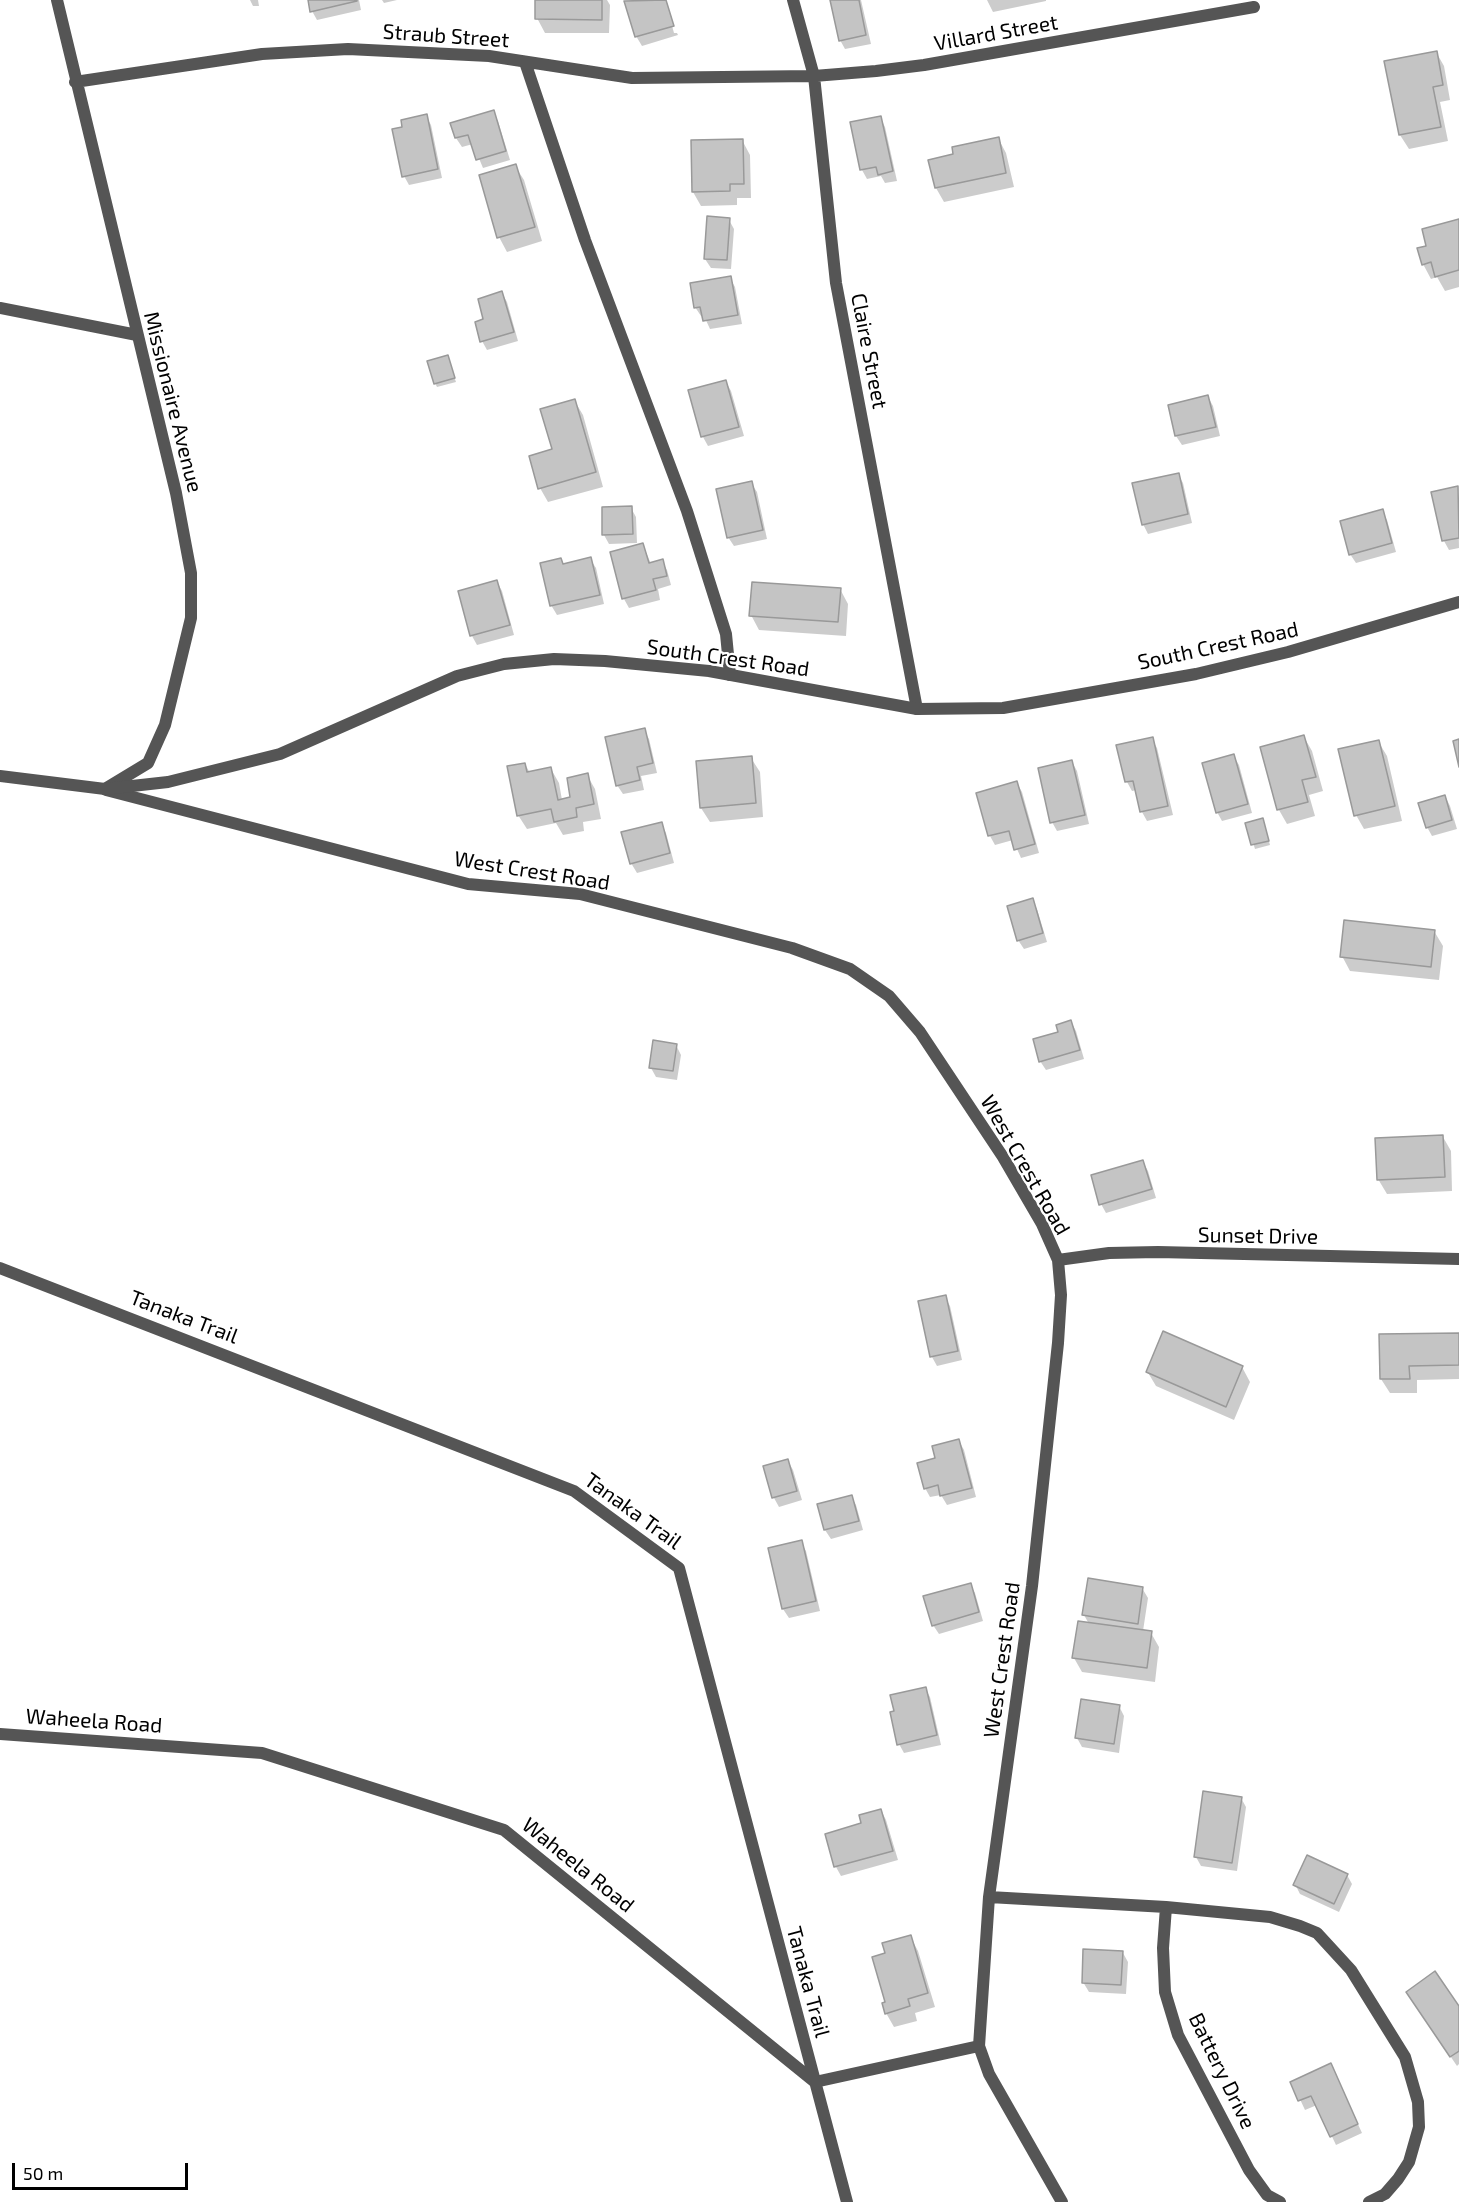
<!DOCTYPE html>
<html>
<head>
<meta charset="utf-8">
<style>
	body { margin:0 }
	#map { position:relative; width:1459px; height:2202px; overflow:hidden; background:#fff; font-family:"Exo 2",sans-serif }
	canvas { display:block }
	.scale { position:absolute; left:12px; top:2163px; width:176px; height:27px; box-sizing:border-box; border:3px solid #000; border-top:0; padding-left:8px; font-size:18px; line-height:21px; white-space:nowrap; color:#000; -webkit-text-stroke:4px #fff; paint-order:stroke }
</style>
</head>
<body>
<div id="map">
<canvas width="1459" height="2202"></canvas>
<div class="scale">50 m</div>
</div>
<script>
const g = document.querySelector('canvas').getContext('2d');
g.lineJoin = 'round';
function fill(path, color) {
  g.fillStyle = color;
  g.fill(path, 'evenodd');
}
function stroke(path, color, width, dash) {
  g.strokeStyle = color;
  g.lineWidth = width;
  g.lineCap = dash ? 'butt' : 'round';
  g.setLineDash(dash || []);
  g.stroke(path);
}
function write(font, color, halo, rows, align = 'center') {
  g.font = font + ' "Exo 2",sans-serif';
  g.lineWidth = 4.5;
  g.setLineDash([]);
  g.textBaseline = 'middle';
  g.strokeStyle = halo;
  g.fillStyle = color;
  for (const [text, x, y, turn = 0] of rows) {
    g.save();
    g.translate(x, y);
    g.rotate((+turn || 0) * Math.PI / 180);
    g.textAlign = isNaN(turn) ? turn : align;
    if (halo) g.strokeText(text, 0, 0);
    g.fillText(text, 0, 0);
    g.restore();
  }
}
const shadow = new Path2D(`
	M 250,0 L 258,0 L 259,6 L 253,6 Z
	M 309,0 L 359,0 L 361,10 L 317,20 L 312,11 Z
	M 382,0 L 397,0 L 384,3 Z
	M 537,0 L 607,0 L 610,5 L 609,33 L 545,33 L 537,18 Z
	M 632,0 L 665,0 L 674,33 L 677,33 L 678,35 L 642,46 L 636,36 L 626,2 Z
	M 832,0 L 861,0 L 871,44 L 845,49 L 840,40 Z
	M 987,0 L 1046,0 L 1046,1 L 993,12 Z
	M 1436,52 L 1444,66 L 1450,100 L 1440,102 L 1448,141 L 1409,149 L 1400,135 L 1386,62 Z
	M 493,112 L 498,121 L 510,160 L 483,168 L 473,144 L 462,147 L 456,138 Z
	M 426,116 L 431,125 L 442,178 L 409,185 L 404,176 L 404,128 Z
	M 880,117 L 885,127 L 897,181 L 885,183 L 881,176 L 867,179 L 862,170 Z
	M 998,138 L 1006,153 L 1014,187 L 944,202 L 936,188 L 955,155 Z
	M 742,140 L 750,155 L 751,198 L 737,198 L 737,205 L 701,206 L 693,192 Z
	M 515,166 L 524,180 L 542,241 L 507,252 L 499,237 Z
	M 729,220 L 734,229 L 731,269 L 711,268 L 705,259 Z
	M 1459,220 L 1459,287 L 1445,291 L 1437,277 L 1431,279 L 1423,264 L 1428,247 Z
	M 730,278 L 735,287 L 742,324 L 710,329 L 704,316 L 701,316 L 695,307 Z
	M 502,293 L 507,302 L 518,341 L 487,350 L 482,341 L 485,320 Z
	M 447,356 L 456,382 L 437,387 L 435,383 Z
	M 726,382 L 731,391 L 744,436 L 708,446 L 703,437 L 690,391 Z
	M 1208,397 L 1213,406 L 1220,436 L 1182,445 L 1176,436 Z
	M 574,400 L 583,415 L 603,487 L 548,502 L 540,488 Z
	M 1178,474 L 1183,483 L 1192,523 L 1148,534 L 1143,524 Z
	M 751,483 L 757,492 L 767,539 L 734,546 L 728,537 Z
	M 1458,487 L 1459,548 L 1449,550 L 1444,541 L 1433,493 Z
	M 631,508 L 636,517 L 637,543 L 609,544 L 604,535 L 603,509 Z
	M 1382,511 L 1387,520 L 1396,552 L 1356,563 L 1350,554 Z
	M 643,545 L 651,564 L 662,561 L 667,570 L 671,585 L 658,589 L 660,600 L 629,608 L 624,599 L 612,553 Z
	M 560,559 L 564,565 L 590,559 L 596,568 L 604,604 L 557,615 L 551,605 Z
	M 497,582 L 502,591 L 514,635 L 477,645 L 472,636 L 460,592 Z
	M 840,589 L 848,604 L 846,636 L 759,630 L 751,615 Z
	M 644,730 L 649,739 L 657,773 L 641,776 L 644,790 L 623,794 L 617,785 Z
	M 1304,737 L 1312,751 L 1323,791 L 1309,795 L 1315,816 L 1287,824 L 1279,810 L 1262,748 Z
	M 1152,739 L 1157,748 L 1173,815 L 1147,821 L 1142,812 L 1137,790 L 1132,791 L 1127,782 Z
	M 1378,741 L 1387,756 L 1402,821 L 1364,829 L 1356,815 Z
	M 1233,755 L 1239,765 L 1252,813 L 1222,821 L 1217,812 Z
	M 751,758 L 760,772 L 763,817 L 710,822 L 701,808 Z
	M 1072,762 L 1077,771 L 1089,824 L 1057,831 L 1052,822 Z
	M 525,764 L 530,773 L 551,769 L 559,783 L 562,800 L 572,799 L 587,775 L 595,789 L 601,819 L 583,822 L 584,831 L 563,835 L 556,823 L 527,829 L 518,815 Z
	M 1017,783 L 1022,792 L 1039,853 L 1021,858 L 1013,840 L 995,845 L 990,836 L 978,794 Z
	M 1445,796 L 1450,806 L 1457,829 L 1432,836 L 1427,827 Z
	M 661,823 L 666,833 L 674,863 L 637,873 L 631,863 Z
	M 1247,824 L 1264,824 L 1270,845 L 1255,849 Z
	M 1032,900 L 1037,909 L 1047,942 L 1024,949 L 1018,940 Z
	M 1434,931 L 1443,946 L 1439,980 L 1350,971 L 1342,956 Z
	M 1071,1022 L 1076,1031 L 1084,1059 L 1046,1070 L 1040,1061 L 1060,1033 Z
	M 676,1045 L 681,1055 L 677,1080 L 656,1077 L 651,1068 Z
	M 1443,1137 L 1451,1151 L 1452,1191 L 1387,1194 L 1378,1179 Z
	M 1143,1162 L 1148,1171 L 1156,1198 L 1106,1213 L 1101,1204 Z
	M 945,1297 L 950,1306 L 962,1360 L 937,1366 L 932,1357 Z
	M 1459,1335 L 1459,1379 L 1417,1380 L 1417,1393 L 1390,1393 L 1381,1379 Z
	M 1242,1367 L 1250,1382 L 1234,1420 L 1156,1386 L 1147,1371 Z
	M 959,1441 L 964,1450 L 976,1497 L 947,1505 L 941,1495 L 930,1497 L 925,1488 L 937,1459 Z
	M 788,1461 L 793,1470 L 802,1500 L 779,1507 L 774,1498 L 765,1467 Z
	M 851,1496 L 856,1505 L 863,1530 L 831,1539 L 825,1530 Z
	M 801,1542 L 806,1551 L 820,1611 L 789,1618 L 783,1609 Z
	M 970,1584 L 975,1593 L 983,1621 L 939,1634 L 933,1625 Z
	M 1142,1588 L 1148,1598 L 1143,1631 L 1151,1633 L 1159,1647 L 1155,1682 L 1082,1672 L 1074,1658 L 1089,1624 L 1084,1615 Z
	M 925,1688 L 930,1697 L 941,1745 L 904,1753 L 899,1744 Z
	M 1119,1706 L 1124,1716 L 1119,1753 L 1082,1747 L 1077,1738 Z
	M 1241,1798 L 1246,1807 L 1237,1871 L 1201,1866 L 1196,1857 Z
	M 881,1810 L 886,1820 L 898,1860 L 841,1876 L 836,1867 L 827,1835 L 863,1824 Z
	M 1347,1875 L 1352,1884 L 1339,1912 L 1300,1894 L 1295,1884 Z
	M 910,1936 L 918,1951 L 935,2007 L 915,2013 L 917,2021 L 894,2027 L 886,2013 L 887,1954 Z
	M 1123,1953 L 1128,1962 L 1126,1994 L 1089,1992 L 1083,1982 Z
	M 1413,2001 L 1459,2009 L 1459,2064 L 1457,2066 Z
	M 1335,2074 L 1362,2133 L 1336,2145 L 1317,2105 L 1305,2110 L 1292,2082 Z`);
const building = new Path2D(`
	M 308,0 L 357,0 L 357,1 L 310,12 Z
	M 535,0 L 602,0 L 602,20 L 535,19 Z
	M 666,0 L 674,26 L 635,37 L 624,1 Z
	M 830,0 L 859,0 L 866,35 L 839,41 Z
	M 1437,51 L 1443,85 L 1433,87 L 1441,127 L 1399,135 L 1384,61 Z
	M 494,110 L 506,151 L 476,160 L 468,135 L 455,138 L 450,123 Z
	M 427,114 L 438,169 L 402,177 L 392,129 L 402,127 L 401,120 Z
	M 881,116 L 893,171 L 878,175 L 876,167 L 860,170 L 850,122 Z
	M 999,137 L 1006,173 L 935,188 L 928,160 L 953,154 L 952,147 Z
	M 743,139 L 744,184 L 730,184 L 730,191 L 692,192 L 691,140 Z
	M 516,164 L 535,227 L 497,238 L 479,175 Z
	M 707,216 L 730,218 L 727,260 L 704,259 Z
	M 1459,219 L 1459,270 L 1435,277 L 1431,262 L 1422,265 L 1417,248 L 1426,246 L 1422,229 Z
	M 731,276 L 738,315 L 703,321 L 700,307 L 694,308 L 690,283 Z
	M 502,291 L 514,332 L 480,342 L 475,322 L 483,319 L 478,299 Z
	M 448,355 L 455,378 L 434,384 L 427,361 Z
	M 726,380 L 739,427 L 701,437 L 688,390 Z
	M 1208,395 L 1216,427 L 1175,436 L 1168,405 Z
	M 575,399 L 596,472 L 538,489 L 529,456 L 552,449 L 540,409 Z
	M 1179,473 L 1188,514 L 1142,525 L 1132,483 Z
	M 752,481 L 763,530 L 727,538 L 716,489 Z
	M 1458,486 L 1459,538 L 1442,541 L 1431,492 Z
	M 632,506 L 633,534 L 602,535 L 602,507 Z
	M 1383,509 L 1392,543 L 1349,555 L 1340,521 Z
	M 643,543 L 649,563 L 663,559 L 667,576 L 653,579 L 656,590 L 622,599 L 610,552 Z
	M 591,557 L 600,595 L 550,606 L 540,563 L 561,558 L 563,564 Z
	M 497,580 L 510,625 L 470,636 L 458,591 Z
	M 752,582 L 841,588 L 838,622 L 749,616 Z
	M 645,728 L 653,763 L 637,767 L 640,780 L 616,786 L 605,737 Z
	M 1304,735 L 1316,777 L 1302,780 L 1308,802 L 1277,810 L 1260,747 Z
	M 1153,737 L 1168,806 L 1140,812 L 1133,781 L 1125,782 L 1116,745 Z
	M 1459,739 L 1459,767 L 1453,741 Z
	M 1379,740 L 1395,806 L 1354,816 L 1338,749 Z
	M 1234,754 L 1248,804 L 1216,813 L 1202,763 Z
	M 752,756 L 756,803 L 700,808 L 696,761 Z
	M 1072,760 L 1085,815 L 1050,823 L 1038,768 Z
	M 525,763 L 527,772 L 551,767 L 558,800 L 570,797 L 567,778 L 588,773 L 594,804 L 576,808 L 577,817 L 554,822 L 551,809 L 517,816 L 507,766 Z
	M 1017,781 L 1035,844 L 1014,850 L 1009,831 L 988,836 L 976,793 Z
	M 1445,795 L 1452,820 L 1426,828 L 1418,803 Z
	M 1263,818 L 1269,841 L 1251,845 L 1245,823 Z
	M 662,822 L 670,853 L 630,864 L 621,832 Z
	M 1033,898 L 1043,933 L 1017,941 L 1007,906 Z
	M 1344,920 L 1435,930 L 1431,967 L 1340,957 Z
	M 1071,1020 L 1080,1050 L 1039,1062 L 1033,1039 L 1058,1032 L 1056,1025 Z
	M 653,1040 L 677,1044 L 673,1071 L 649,1068 Z
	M 1443,1135 L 1445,1177 L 1377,1180 L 1375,1138 Z
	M 1143,1160 L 1152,1189 L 1099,1205 L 1091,1175 Z
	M 946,1295 L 958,1351 L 930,1357 L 918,1301 Z
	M 1163,1331 L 1243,1366 L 1226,1407 L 1146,1372 Z
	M 1459,1333 L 1459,1365 L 1409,1366 L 1410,1379 L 1380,1379 L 1379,1334 Z
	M 959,1439 L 972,1488 L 940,1496 L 938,1485 L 924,1489 L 917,1463 L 935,1458 L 932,1446 Z
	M 788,1459 L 797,1491 L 772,1498 L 763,1466 Z
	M 852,1495 L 859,1521 L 824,1530 L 817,1504 Z
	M 802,1540 L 816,1601 L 782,1609 L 768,1548 Z
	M 1088,1578 L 1143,1587 L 1138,1624 L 1082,1615 Z
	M 971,1583 L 979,1612 L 932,1626 L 923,1596 Z
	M 1078,1621 L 1152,1631 L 1147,1668 L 1072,1658 Z
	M 926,1687 L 937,1735 L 897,1745 L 890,1712 L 894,1711 L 890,1695 Z
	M 1081,1699 L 1120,1705 L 1114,1744 L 1075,1738 Z
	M 1203,1791 L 1242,1797 L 1232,1863 L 1194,1857 Z
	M 881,1809 L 893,1851 L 834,1867 L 825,1834 L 861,1823 L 859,1815 Z
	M 1307,1855 L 1348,1874 L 1334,1904 L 1293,1885 Z
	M 911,1935 L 928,1993 L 908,1999 L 910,2006 L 885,2014 L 882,2003 L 885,2002 L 872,1957 L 885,1953 L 882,1943 Z
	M 1083,1949 L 1123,1951 L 1121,1985 L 1082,1983 Z
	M 1435,1971 L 1459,2006 L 1459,2051 L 1450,2057 L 1406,1992 Z
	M 1331,2063 L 1358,2124 L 1330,2137 L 1311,2096 L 1298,2101 L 1290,2082 Z`);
const minor = new Path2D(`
	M 57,0 L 176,493 L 191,573 L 191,618 L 165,725 L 148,763 L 105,789
	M 793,0 L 814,76 L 836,283 L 917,709
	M 525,62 L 585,240 L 687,511 L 726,634 L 730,675
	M 75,82 L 262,54 L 348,49 L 489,56 L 632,78 L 814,76 L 876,71 L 924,65 L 1254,7
	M 0,308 L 137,335
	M 106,790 L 468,884 L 580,894 L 792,948 L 850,969 L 889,996 L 920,1032 L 1003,1157 L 1042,1224 L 1058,1260 L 1061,1295 L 1058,1343 L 1032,1586 L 989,1897 L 979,2046 L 989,2074 L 1062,2202
	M 1058,1260 L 1109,1253 L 1158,1252 L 1459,1259
	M 0,1268 L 574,1491 L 679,1568 L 847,2202
	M 0,1734 L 262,1753 L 504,1830 L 815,2082
	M 989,1897 L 1166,1907
	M 815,2082 L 979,2046
	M 1280,2202 L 1267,2195 L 1249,2170 L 1178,2035 L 1165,1992 L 1163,1948 L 1166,1907 L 1270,1917 L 1300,1926 L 1317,1933 L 1351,1970 L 1405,2057 L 1418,2102 L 1419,2127 L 1409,2162 L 1398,2179 L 1385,2194 L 1369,2202`);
const tertiary = new Path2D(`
	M 0,776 L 105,789 L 168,782 L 280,754 L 457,676 L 504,664 L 554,659 L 605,661 L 709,671 L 917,709 L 1003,708 L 1196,674 L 1288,652 L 1459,602`);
const streetNames = [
	["Villard Street",996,33,-10],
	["Straub Street",446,36,4],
	["Claire Street",869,351,79],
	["Missionaire Avenue",173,402,76],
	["South Crest Road",1218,646,-12],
	["South Crest Road",728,658,8],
	["West Crest Road",532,871,9],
	["West Crest Road",1025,1165,60],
	["Sunset Drive",1258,1236,1],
	["Tanaka Trail",184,1317,21],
	["Tanaka Trail",633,1511,36],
	["West Crest Road",1002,1660,-82],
	["Waheela Road",94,1721,4],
	["Waheela Road",578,1865,39],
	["Tanaka Trail",808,1982,75],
	["Battery Drive",1222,2071,64]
];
fill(shadow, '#0003');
fill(building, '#c4c4c4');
stroke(building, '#999', 1.5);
stroke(minor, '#555', 12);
stroke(tertiary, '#555', 12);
write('21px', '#000', '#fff', streetNames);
</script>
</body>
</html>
